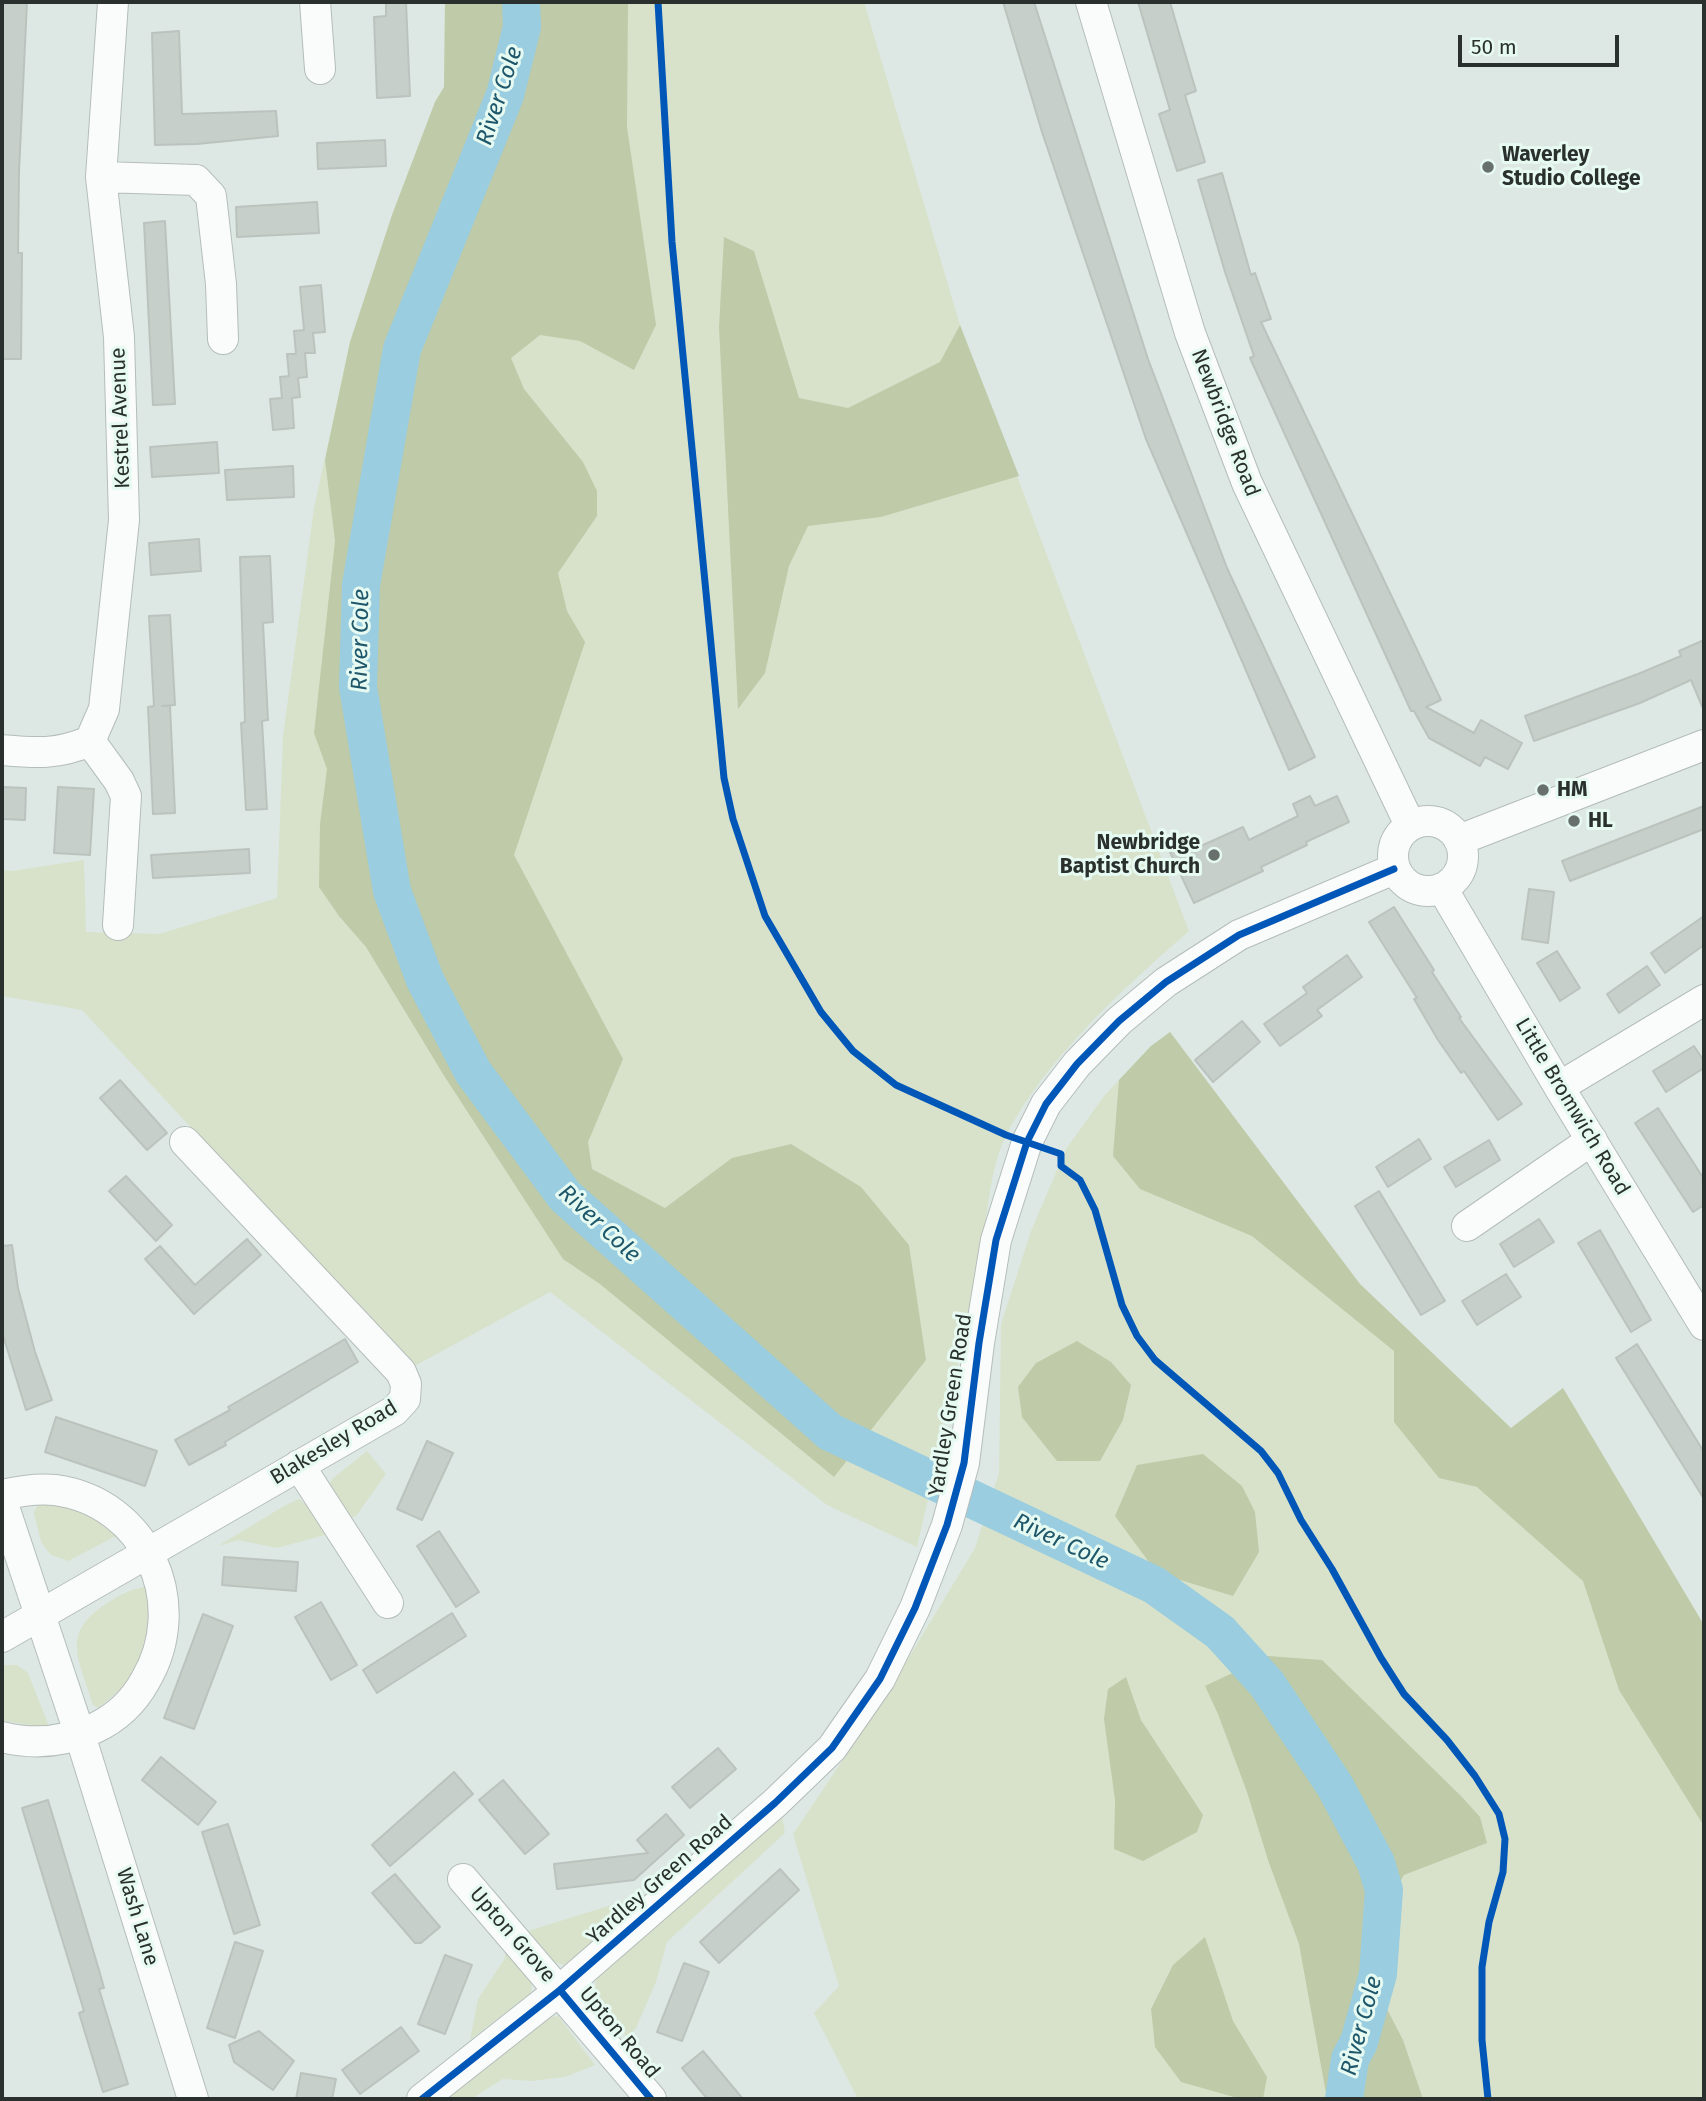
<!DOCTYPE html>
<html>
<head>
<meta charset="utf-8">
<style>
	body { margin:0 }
	#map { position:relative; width:1706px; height:2101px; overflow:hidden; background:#dde8e4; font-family:"Fira Sans",sans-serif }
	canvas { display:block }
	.frame { position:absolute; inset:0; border:4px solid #29302d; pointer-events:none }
	.scale { position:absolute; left:1458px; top:35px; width:161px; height:32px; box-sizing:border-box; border:4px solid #29302d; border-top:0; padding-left:9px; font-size:21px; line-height:24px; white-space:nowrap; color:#29302d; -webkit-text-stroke:5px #e6faf2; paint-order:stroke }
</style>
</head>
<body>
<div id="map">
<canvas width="1706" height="2101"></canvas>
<div class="frame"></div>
<div class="scale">50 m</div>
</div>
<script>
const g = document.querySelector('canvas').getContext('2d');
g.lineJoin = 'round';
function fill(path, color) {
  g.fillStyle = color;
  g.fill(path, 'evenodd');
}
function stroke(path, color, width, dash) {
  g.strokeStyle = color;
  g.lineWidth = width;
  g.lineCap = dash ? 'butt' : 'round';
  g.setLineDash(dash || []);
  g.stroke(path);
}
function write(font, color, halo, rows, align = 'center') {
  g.font = font + ' "Fira Sans",sans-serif';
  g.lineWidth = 6;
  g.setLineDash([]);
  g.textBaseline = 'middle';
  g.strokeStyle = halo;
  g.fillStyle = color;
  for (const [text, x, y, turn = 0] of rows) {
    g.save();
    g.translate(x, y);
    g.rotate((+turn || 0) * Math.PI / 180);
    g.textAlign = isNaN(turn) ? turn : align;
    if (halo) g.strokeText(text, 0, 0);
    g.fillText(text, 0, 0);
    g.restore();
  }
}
const green = new Path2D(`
	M 445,2 L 864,2 L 960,325 L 1189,931 C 1125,987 1044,1060 1006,1136 C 988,1171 987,1226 979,1266 C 960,1360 939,1453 917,1547 L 827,1505 L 550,1292 L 413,1367 L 82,1010 L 2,996 L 2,870 L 12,871 L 84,860 L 86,932 L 159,934 L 277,898 L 283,736 L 314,508 L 350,342 L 392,215 L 435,102 L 444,87 Z
	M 1170,1032 L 1360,1284 L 1511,1428 L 1563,1388 L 1704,1625 L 1704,2099 L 858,2099 L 814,2013 L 839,1986 L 793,1834 L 883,1700 L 975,1548 L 999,1473 L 1001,1324 L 1031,1231 L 1066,1149 L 1104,1096 L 1149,1048 Z
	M 367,1451 L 386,1474 L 356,1516 L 347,1519 L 327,1490 L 332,1479 Z
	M 299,1499 L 309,1507 L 325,1535 L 277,1548 L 238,1540 L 218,1546 L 284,1506 Z
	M 39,1501 L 92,1514 L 118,1535 L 68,1561 L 51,1555 L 41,1542 L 34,1513 Z
	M 146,1587 L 156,1612 L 147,1651 L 126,1685 L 98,1708 L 93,1705 C 80,1661 59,1634 106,1604 C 120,1595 129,1589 146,1587 Z
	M 5,1665 L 17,1665 L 28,1673 L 50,1729 L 2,1720 L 2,1667 Z
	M 781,1811 L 785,1833 L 667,1942 L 656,1982 L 636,2028 L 627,2037 L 595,1994 L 596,1979 Z
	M 650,1893 L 565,1965 L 553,1962 L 528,1931 Z
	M 505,1941 L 532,1977 L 531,1993 L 470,2040 L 478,1999 L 505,1958 Z
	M 558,2016 L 595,2065 L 565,2077 L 533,2081 L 503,2079 L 471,2099 L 440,2099 L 543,2018 Z`);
const forest = new Path2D(`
	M 445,2 L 628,2 L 627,127 L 656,325 L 634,370 L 580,341 L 540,335 L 511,358 L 524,389 L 583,462 L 597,491 L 597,516 L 558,573 L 567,611 L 585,642 L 514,855 L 623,1059 L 588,1142 L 592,1169 L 665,1208 L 732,1158 L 791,1144 L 861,1187 L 909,1245 L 926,1360 L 834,1477 L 600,1284 L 563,1259 L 443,1074 L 366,947 L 339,916 L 319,887 L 320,824 L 327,769 L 314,733 L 335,541 L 325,460 L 350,342 L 392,215 L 435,102 L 444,87 Z
	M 724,237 L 754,251 L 799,398 L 848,408 L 940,362 L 960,325 L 1019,476 L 881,517 L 808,526 L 789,566 L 765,673 L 738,709 L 719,327 Z
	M 1170,1032 L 1360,1284 L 1511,1428 L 1563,1388 L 1704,1625 L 1704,1826 L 1619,1690 L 1583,1581 L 1477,1487 L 1439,1478 L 1394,1422 L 1394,1351 L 1252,1236 L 1140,1189 L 1113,1156 L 1119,1080 L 1151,1046 Z
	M 1077,1341 L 1111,1362 L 1131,1385 L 1123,1420 L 1100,1461 L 1057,1461 L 1022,1417 L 1018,1387 L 1036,1363 Z
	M 1203,1454 L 1242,1486 L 1255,1512 L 1259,1552 L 1233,1596 L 1157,1573 L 1115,1516 L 1137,1465 Z
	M 1268,1656 L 1322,1660 L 1462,1797 L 1480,1817 L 1487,1843 L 1404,1875 L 1373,1927 L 1374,1984 L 1403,2040 L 1423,2099 L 1327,2099 L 1299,1944 L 1269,1863 L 1247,1792 L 1218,1714 L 1205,1686 Z
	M 1126,1677 L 1141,1720 L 1203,1815 L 1197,1832 L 1143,1861 L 1114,1849 L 1115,1800 L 1104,1719 L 1108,1689 Z
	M 1205,1937 L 1233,2021 L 1267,2077 L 1263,2099 L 1241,2099 L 1181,2082 L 1155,2047 L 1151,2009 L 1173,1965 Z`);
const river = new Path2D(`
	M 521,2 L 522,27 L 505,95 L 402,349 L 361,585 L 358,687 L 392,891 L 425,980 L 473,1072 L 565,1196 L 830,1432 L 1154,1585 L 1220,1632 L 1267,1684 L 1335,1786 L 1376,1863 L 1384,1890 L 1378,1974 L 1359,2042 L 1350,2059 L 1344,2099`);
const building = new Path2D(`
	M 2,2 L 27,2 L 19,172 L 18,253 L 22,253 L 21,359 L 2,359 Z
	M 386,2 L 406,2 L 410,96 L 377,98 L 374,17 L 386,16 Z
	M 1003,2 L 1034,2 L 1148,359 L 1227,568 L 1315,757 L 1289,770 L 1146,439 L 1042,132 Z
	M 1138,2 L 1170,2 L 1196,91 L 1185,95 L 1205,162 L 1177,171 L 1159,114 L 1170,110 Z
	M 179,31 L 182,114 L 276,111 L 278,136 L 197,144 L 155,145 L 152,33 Z
	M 385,140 L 386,166 L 318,169 L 317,143 Z
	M 1222,173 L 1251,275 L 1255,273 L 1271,319 L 1261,322 L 1441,700 L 1426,707 L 1474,733 L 1481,720 L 1522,743 L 1508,769 L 1485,757 L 1480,766 L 1429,738 L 1414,711 L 1411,711 L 1250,358 L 1254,356 L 1225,272 L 1198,180 Z
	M 317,202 L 319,233 L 237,237 L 236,207 Z
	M 165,221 L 175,404 L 153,405 L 144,223 Z
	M 321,285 L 325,332 L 313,333 L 315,353 L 305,353 L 307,377 L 298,378 L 300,397 L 292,398 L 294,428 L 273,430 L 270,399 L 282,398 L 280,377 L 289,376 L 287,354 L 296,354 L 294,331 L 304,330 L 300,287 Z
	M 217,442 L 219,473 L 152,477 L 150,447 Z
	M 293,466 L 294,497 L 227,500 L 225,470 Z
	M 199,539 L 201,571 L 151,575 L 149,543 Z
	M 270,556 L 273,622 L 263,623 L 268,720 L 262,721 L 267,809 L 246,810 L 241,723 L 245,722 L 240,557 Z
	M 170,615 L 175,705 L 162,706 L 170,706 L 175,813 L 153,814 L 148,707 L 154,706 L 149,616 Z
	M 1704,640 L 1704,711 L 1691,680 L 1640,703 L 1534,741 L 1525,716 L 1638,674 L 1681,656 L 1679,651 Z
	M 2,787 L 26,788 L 25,820 L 2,819 Z
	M 58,787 L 94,789 L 90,855 L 54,853 Z
	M 1310,796 L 1315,806 L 1337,796 L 1349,822 L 1306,842 L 1307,845 L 1261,867 L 1263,871 L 1194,903 L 1168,848 L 1186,839 L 1192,850 L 1243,827 L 1249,840 L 1298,816 L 1293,804 Z
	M 1704,806 L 1704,829 L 1570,881 L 1562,861 Z
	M 249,849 L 250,873 L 153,878 L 151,855 Z
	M 1529,889 L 1554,892 L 1548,943 L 1522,939 Z
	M 1394,907 L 1434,970 L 1432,972 L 1461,1017 L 1459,1018 L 1522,1104 L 1498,1120 L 1464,1071 L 1461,1073 L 1438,1040 L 1414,999 L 1417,998 L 1369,922 Z
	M 1704,916 L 1704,945 L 1665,973 L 1651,953 Z
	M 1557,951 L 1580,988 L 1560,1001 L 1537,963 Z
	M 1347,955 L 1362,977 L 1317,1010 L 1322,1016 L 1280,1046 L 1264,1024 L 1307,993 L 1303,987 Z
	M 1647,966 L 1660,985 L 1619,1013 L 1607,994 Z
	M 1242,1021 L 1260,1042 L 1213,1082 L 1195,1060 Z
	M 1694,1046 L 1704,1061 L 1704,1068 L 1666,1092 L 1653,1071 Z
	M 120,1080 L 167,1133 L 147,1150 L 100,1098 Z
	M 1658,1108 L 1704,1179 L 1704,1205 L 1693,1212 L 1635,1123 Z
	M 1419,1139 L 1431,1159 L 1388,1187 L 1376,1167 Z
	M 1489,1140 L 1500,1160 L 1456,1187 L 1444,1167 Z
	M 126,1176 L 172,1225 L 156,1241 L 109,1191 Z
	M 1379,1191 L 1445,1301 L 1421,1315 L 1355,1206 Z
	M 1539,1219 L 1554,1242 L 1514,1267 L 1500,1244 Z
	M 1600,1230 L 1651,1320 L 1631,1332 L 1578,1243 Z
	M 247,1239 L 261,1255 L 194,1314 L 145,1259 L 160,1246 L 195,1285 Z
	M 12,1245 L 18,1288 L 35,1352 L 52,1400 L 26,1410 L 2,1332 L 2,1246 Z
	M 1506,1274 L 1521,1297 L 1477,1325 L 1462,1301 Z
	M 345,1339 L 358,1362 L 225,1442 L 226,1445 L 189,1465 L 175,1440 L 230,1410 L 228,1407 Z
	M 1637,1344 L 1704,1452 L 1704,1499 L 1616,1358 Z
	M 56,1417 L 157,1451 L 145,1486 L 45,1452 Z
	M 427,1441 L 453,1453 L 422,1520 L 397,1509 Z
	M 439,1531 L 479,1592 L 456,1607 L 417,1546 Z
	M 224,1557 L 298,1562 L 296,1591 L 222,1585 Z
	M 321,1602 L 357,1665 L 331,1680 L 295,1617 Z
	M 452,1613 L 466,1636 L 377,1693 L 363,1670 Z
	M 203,1614 L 233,1626 L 194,1729 L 164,1718 Z
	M 718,1748 L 736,1769 L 690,1808 L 672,1787 Z
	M 161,1757 L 216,1802 L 198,1825 L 142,1780 Z
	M 454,1772 L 473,1794 L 390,1866 L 372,1845 Z
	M 503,1780 L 549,1834 L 525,1854 L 479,1800 Z
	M 48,1800 L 99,1970 L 104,1988 L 99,1989 L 128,2084 L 103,2092 L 79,2013 L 84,2011 L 22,1808 Z
	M 666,1814 L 684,1835 L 634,1880 L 557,1889 L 554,1864 L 648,1853 L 637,1840 Z
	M 228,1824 L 260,1925 L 234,1934 L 202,1832 Z
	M 780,1869 L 799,1890 L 719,1963 L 700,1942 Z
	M 395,1874 L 440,1927 L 421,1943 L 415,1943 L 372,1893 Z
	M 235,1942 L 263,1951 L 235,2038 L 207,2028 Z
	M 445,1955 L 472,1965 L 445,2034 L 418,2024 Z
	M 684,1963 L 709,1972 L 682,2041 L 657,2032 Z
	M 401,2027 L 419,2051 L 360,2094 L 342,2070 Z
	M 259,2031 L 294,2061 L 273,2090 L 234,2062 L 229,2045 Z
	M 703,2051 L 743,2099 L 708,2099 L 704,2095 L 682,2068 Z
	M 301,2073 L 336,2079 L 332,2099 L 296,2099 Z`);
const minor = new Path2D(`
	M 315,2 L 320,69
	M 1091,2 L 1190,333 L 1247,483 L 1410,825
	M 101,177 L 196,180 L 211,196 L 221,284 L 223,339
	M 90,741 L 119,781 L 126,796 L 118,925
	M 2,750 C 36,753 57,755 90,741 L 104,709 L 124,520 L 119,337 L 101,177 L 113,2
	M1393 856a35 35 0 1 1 70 0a35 35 0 1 1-70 0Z
	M 1459,840 L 1704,745
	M 1442,888 L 1559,1087 L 1704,1325
	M 1559,1087 L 1704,1000
	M 1467,1226 L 1592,1140
	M 299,1465 L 388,1603
	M 2,1495 C 19,1491 37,1488 55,1490 C 146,1502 192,1603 145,1681 C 134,1701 116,1718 95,1728 C 65,1742 34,1745 2,1737
	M 2,1501 L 80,1735 L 193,2099
	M 2,1637 L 394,1411 L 405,1399 L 406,1384 L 401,1372 L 185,1142
	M 463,1879 L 651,2099
	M 422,2099 L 560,1990 L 775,1803 L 832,1748 L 880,1679 L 915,1608 L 947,1525 L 964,1463 L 979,1343 L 996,1240 L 1027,1142 L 1046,1104 L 1077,1064 L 1119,1021 L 1166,982 L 1239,935 L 1394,869`);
const cycleway = new Path2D(`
	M 658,2 L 672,242 L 724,778 L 733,819 L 765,916 L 821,1012 L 853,1051 L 896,1085 L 1006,1135 L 1061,1154 L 1061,1166 L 1080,1180 L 1095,1210 L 1122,1305 L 1137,1336 L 1155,1360 L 1261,1451 L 1278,1473 L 1301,1520 L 1332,1569 L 1381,1658 L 1404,1694 L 1447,1740 L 1475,1776 L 1499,1814 L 1505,1839 L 1503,1872 L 1489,1922 L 1482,1967 L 1482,2040 L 1488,2099
	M 560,1990 L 651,2099
	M 422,2099 L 560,1990 L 775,1803 L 832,1748 L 880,1679 L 915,1608 L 947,1525 L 964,1463 L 979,1343 L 996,1240 L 1027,1142 L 1046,1104 L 1077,1064 L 1119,1021 L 1166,982 L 1239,935 L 1394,869`);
const markers = [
	[1488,167,7,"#68706d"],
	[1543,790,7,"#68706d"],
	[1574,821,7,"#68706d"],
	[1214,855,7,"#68706d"]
];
const poiNames = [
	["Waverley",1502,155],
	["Studio College",1502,179],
	["HM",1557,790],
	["HL",1588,821],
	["Newbridge",1200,843,"right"],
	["Baptist Church",1200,867,"right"]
];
const streetNames = [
	["Kestrel Avenue",121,418,-92],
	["Newbridge Road",1225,423,69],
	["Little Bromwich Road",1572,1107,59],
	["Yardley Green Road",951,1405,-81],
	["Blakesley Road",334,1443,-31],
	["Yardley Green Road",660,1880,-41],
	["Wash Lane",137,1917,73],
	["Upton Grove",512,1935,49],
	["Upton Road",619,2033,50]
];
const waterNames = [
	["River Cole",500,96,-72],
	["River Cole",361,640,-89],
	["River Cole",599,1224,43],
	["River Cole",1061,1542,25],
	["River Cole",1362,2026,-75]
];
fill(green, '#d8e2cb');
fill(forest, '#becaa8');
stroke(river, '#99cddf', 38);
fill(building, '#c7cfca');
stroke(building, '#bcc3bf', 2);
stroke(minor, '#b4bdba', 32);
stroke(minor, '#fafcfb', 30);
stroke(cycleway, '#0057b8', 7);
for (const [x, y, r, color] of markers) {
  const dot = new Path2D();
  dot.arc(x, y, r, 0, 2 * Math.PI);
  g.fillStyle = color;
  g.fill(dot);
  stroke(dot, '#e6faf2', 2.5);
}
write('bold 21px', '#29302d', '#e6faf2', poiNames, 'left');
write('21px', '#29302d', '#e6faf2', streetNames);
write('italic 23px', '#1e566a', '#e6faf2', waterNames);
</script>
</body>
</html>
